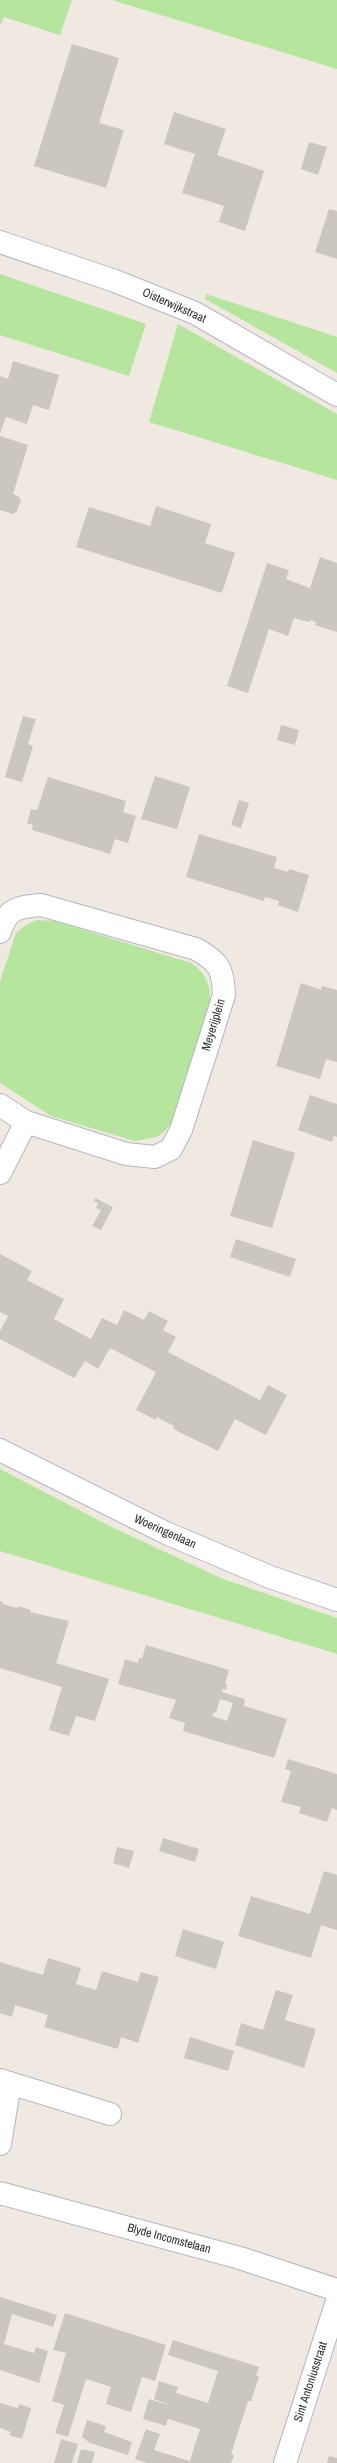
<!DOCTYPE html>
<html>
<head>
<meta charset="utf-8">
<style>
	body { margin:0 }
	canvas { display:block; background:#efe9e1 }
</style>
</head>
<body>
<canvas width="337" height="2463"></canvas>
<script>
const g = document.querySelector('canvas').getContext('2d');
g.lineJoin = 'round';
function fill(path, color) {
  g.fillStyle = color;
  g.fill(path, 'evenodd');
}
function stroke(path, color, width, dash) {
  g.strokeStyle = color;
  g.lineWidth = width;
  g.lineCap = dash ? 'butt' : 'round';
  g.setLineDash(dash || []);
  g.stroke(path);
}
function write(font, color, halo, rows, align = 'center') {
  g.font = font + ' "Archivo Narrow",sans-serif';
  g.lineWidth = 3;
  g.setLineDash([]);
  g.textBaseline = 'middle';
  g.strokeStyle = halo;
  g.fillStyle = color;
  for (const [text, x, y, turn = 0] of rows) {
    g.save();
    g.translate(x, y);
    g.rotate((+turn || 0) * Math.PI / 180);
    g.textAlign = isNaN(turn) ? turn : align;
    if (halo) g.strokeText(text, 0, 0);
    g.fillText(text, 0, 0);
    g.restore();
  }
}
const green = new Path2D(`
	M 0,0 L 72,0 L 60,35 L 4,17 L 0,26 Z
	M 112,0 L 337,0 L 337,69 Z
	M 0,274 L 146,324 L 129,376 L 0,335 Z
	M 206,294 L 337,337 L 337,373 L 205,299 Z
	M 178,324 L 337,414 L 337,480 L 149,422 Z
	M 37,920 L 54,921 L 191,963 C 206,973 211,985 210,1003 L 174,1119 L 165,1131 L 157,1137 L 135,1141 L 51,1116 L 0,1083 L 0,981 L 16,933 L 26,925 Z
	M 0,1469 L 112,1527 L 223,1579 L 337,1618 L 337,1654 L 0,1551 Z`);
const building = new Path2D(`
	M 72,44 L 119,58 L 99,123 L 124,130 L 106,188 L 34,166 Z
	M 174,112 L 226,129 L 217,155 L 264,171 L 245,231 L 219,222 L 224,206 L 182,193 L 195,154 L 164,144 Z
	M 309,142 L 327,147 L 318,175 L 301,169 Z
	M 329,209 L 337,211 L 337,259 L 315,252 Z
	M 13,361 L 59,375 L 49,410 L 33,405 L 27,424 L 6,417 L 0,434 L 0,376 L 8,379 Z
	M 0,436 L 28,445 L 13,494 L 18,496 L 21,500 L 17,511 L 13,514 L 0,510 Z
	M 156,506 L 211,524 L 205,543 L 235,553 L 222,593 L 76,547 L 89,507 L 150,526 Z
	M 320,557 L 337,563 L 337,632 L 315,625 L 316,622 L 310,620 L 309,622 L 294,618 L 288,636 L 269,629 L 248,693 L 227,686 L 267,563 L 289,570 L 286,579 L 310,588 Z
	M 23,716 L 36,719 L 28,744 L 33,746 L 22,782 L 5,777 Z
	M 281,725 L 299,730 L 295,745 L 277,740 Z
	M 155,776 L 190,787 L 177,829 L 141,819 Z
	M 48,777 L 126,801 L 123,812 L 136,816 L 128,843 L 115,839 L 110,854 L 32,830 L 33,825 L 27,823 L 31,809 L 37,810 Z
	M 239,800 L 249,803 L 241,828 L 231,825 Z
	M 199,834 L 277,857 L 274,868 L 288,872 L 289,869 L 309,875 L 298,912 L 278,905 L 279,901 L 265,897 L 264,901 L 186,877 Z
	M 301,983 L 321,990 L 322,986 L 337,990 L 337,1062 L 326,1059 L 320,1079 L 276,1066 Z
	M 310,1095 L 337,1104 L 337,1137 L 334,1136 L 332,1142 L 298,1130 Z
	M 253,1140 L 295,1153 L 272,1228 L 230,1216 Z
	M 95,1198 L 113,1207 L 101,1230 L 92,1226 L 101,1210 L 96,1208 L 98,1203 L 94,1201 Z
	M 236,1239 L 296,1259 L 290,1277 L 230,1257 Z
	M 0,1254 L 32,1271 L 27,1280 L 64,1299 L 54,1319 L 91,1339 L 102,1318 L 117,1325 L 124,1310 L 144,1320 L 149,1311 L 168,1321 L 163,1330 L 176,1337 L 168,1352 L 260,1400 L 268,1385 L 287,1395 L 266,1435 L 235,1419 L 218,1451 L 177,1431 L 173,1428 L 174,1426 L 157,1417 L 156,1420 L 136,1410 L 156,1372 L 110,1348 L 98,1369 L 85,1361 L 74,1378 L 0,1339 L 0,1331 L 8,1316 L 0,1312 Z
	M 0,1601 L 3,1602 L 2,1604 L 17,1608 L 18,1606 L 31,1610 L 30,1612 L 69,1621 L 56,1663 L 109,1679 L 95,1721 L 76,1716 L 69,1736 L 49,1730 L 62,1687 L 0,1668 Z
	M 146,1645 L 229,1670 L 225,1684 L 227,1685 L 226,1690 L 223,1689 L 222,1692 L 245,1699 L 244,1706 L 287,1719 L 274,1758 L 183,1731 L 185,1723 L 169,1718 L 176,1700 L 118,1684 L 125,1659 L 138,1663 L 139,1658 L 142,1659 ZM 220,1699 L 233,1703 L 227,1721 L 212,1716 L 214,1712 L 216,1713 Z
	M 288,1759 L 337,1774 L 337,1810 L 332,1808 L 327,1822 L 299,1813 L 301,1807 L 281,1802 L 291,1771 L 285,1769 Z
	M 163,1838 L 199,1849 L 195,1862 L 159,1851 Z
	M 117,1847 L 134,1851 L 129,1868 L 113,1863 Z
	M 324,1871 L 337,1875 L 337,1930 L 321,1925 L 311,1958 L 238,1936 L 251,1896 L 310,1914 Z
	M 183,1929 L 224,1942 L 216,1969 L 175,1956 Z
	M 48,1958 L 81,1968 L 76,1984 L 96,1990 L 102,1971 L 138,1982 L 141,1972 L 159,1977 L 138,2043 L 121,2037 L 118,2049 L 44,2027 L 48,2015 L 15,2005 L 12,2017 L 0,2013 L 0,1962 L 43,1975 Z
	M 276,1990 L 293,1995 L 285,2020 L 316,2029 L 304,2068 L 235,2045 L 241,2023 L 263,2030 Z
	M 190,2037 L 234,2051 L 228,2071 L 184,2058 Z
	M 0,2297 L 57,2315 L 53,2327 L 12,2314 L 4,2344 L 34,2353 L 36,2347 L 48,2351 L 39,2383 L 0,2370 Z
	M 65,2313 L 166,2345 L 155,2381 L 142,2377 L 131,2412 L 106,2404 L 111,2387 L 86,2379 L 68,2437 L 55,2433 L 64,2405 L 52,2401 L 66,2353 L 53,2350 Z
	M 173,2340 L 259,2367 L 256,2376 L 259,2377 L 251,2401 L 248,2401 L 231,2454 L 234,2455 L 231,2463 L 147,2463 L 135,2459 L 146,2429 L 160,2434 L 154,2450 L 190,2461 L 195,2444 L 200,2429 L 168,2419 L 166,2426 L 143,2419 L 149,2399 L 172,2406 L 154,2399 L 159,2381 L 178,2387 L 176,2393 L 208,2403 L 218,2371 L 168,2355 Z
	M 0,2403 L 18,2408 L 19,2404 L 31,2408 L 22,2439 L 9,2435 L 11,2432 L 0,2428 Z
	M 87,2420 L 106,2426 L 104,2432 L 132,2442 L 128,2455 L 90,2443 L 82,2437 Z
	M 61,2439 L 78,2444 L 72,2463 L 54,2463 Z
	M 81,2449 L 95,2452 L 92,2463 L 77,2463 Z
	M 329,2456 L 337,2458 L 337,2463 L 327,2463 Z`);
const minor = new Path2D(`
	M 0,242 L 115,281 L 195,313 L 337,395
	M 0,932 C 7,908 18,907 41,905 L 196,949 C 219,962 223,968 224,995 L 181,1130 L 171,1149 L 155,1157 L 126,1154 L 26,1122 L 0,1105
	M 0,1173 L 26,1122
	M 0,1450 L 166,1533 L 270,1577 L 337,1600
	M 0,2080 L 110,2114
	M 0,2144 L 10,2083
	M 0,2193 L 240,2258 L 337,2290
	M 285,2463 L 337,2301`);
const streetNames = [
	["Oisterwijkstraat",174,306,24],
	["Meyerijplein",214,1025,-73],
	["Woeringenlaan",165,1532,24],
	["Blyde Incomstelaan",169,2239,15],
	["Sint Antoniusstraat",311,2382,-72]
];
fill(green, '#b6e59e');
fill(building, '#cbc7bf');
stroke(minor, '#b4b7c1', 24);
stroke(minor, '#fff', 22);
write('12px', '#2e2e2e', '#fff', streetNames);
</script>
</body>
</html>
